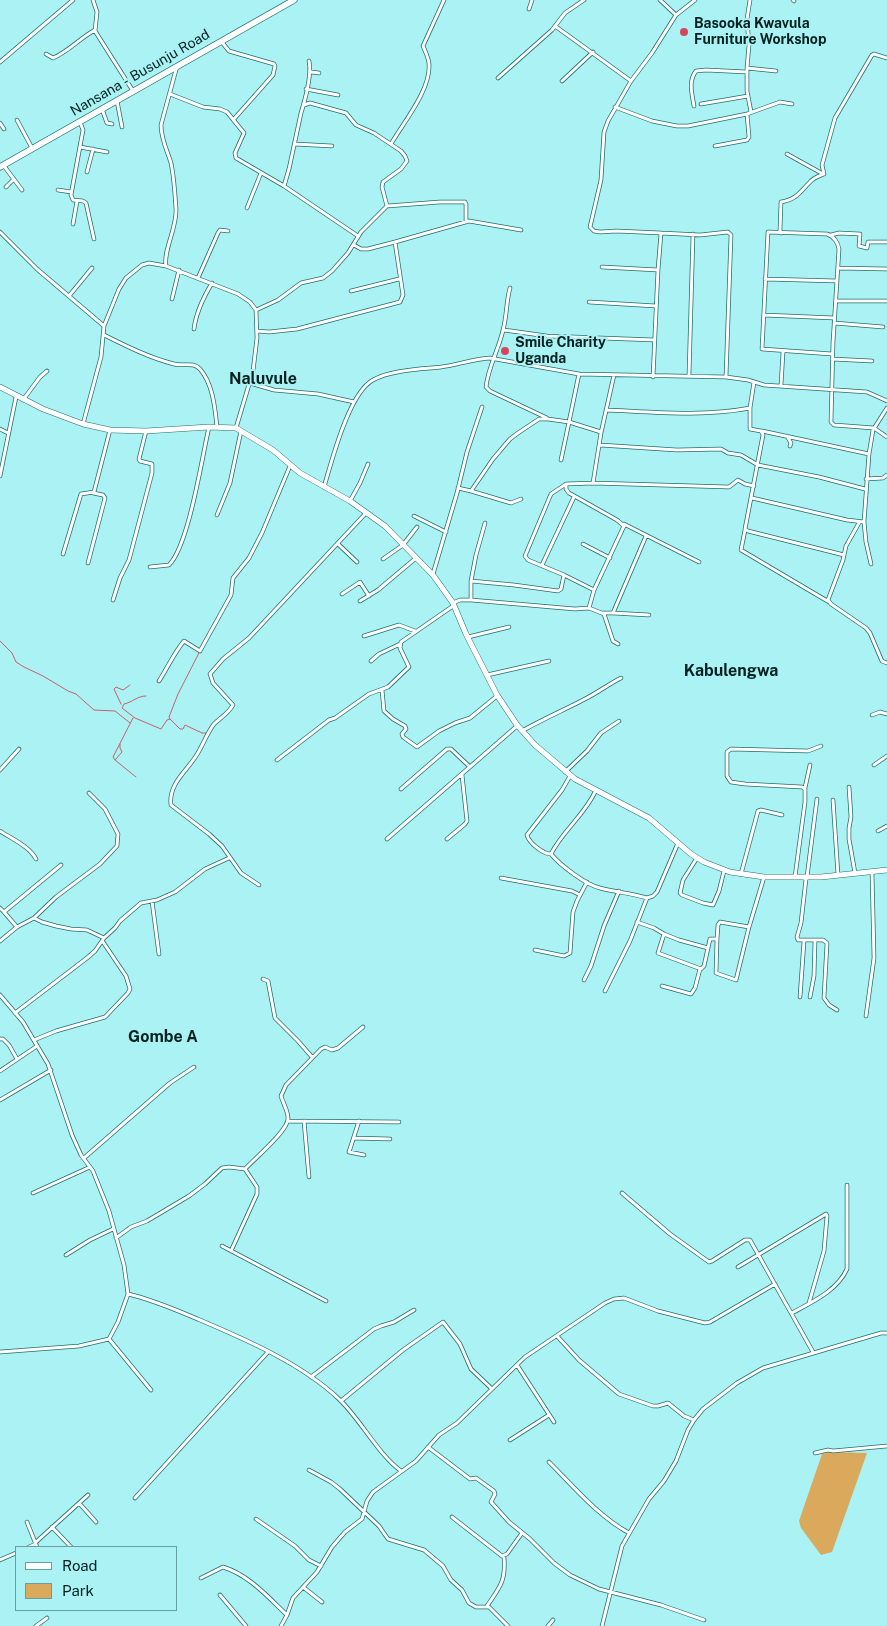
<!DOCTYPE html>
<html>
<head>
<meta charset="utf-8">
<style>
	body { margin:0 }
	#map { position:relative; width:887px; height:1626px; overflow:hidden; background:#aaf2f3; font-family:"Public Sans",sans-serif }
	canvas { display:block }
	.legend { position:absolute; left:15px; top:1546px; width:162px; height:65px; box-sizing:border-box; background:#aaf2f3; border:1px solid #679e9f; margin:0; padding:6px 9px; list-style:none; font-size:15px; color:#032121 }
	.legend li { display:flex; align-items:center; gap:10px; height:25px }
	.legend b { width:25px; border:1px solid #679e9f }
</style>
</head>
<body>
<div id="map">
<canvas width="887" height="1626"></canvas>
<ul class="legend">
<li><b style="height:6px;background:#fff"></b>Road</li>
<li><b style="height:14px;background:#dba95c"></b>Park</li>
</ul>
</div>
<script>
const g = document.querySelector('canvas').getContext('2d');
g.lineJoin = 'round';
function fill(path, color) {
  g.fillStyle = color;
  g.fill(path, 'evenodd');
}
function stroke(path, color, width, dash) {
  g.strokeStyle = color;
  g.lineWidth = width;
  g.lineCap = dash ? 'butt' : 'round';
  g.setLineDash(dash || []);
  g.stroke(path);
}
function write(font, color, halo, rows, align = 'center') {
  g.font = font + ' "Public Sans",sans-serif';
  g.lineWidth = 4;
  g.setLineDash([]);
  g.textBaseline = 'middle';
  g.strokeStyle = halo;
  g.fillStyle = color;
  for (const [text, x, y, turn = 0] of rows) {
    g.save();
    g.translate(x, y);
    g.rotate((+turn || 0) * Math.PI / 180);
    g.textAlign = isNaN(turn) ? turn : align;
    if (halo) g.strokeText(text, 0, 0);
    g.fillText(text, 0, 0);
    g.restore();
  }
}
const green = new Path2D(`
	M 829,1452 L 867,1453 L 832,1552 L 821,1555 L 801,1528 L 799,1521 L 822,1454 Z`);
const stream = new Path2D(`
	M 0,641 L 12,653 L 16,662 L 24,667 L 43,676 L 68,691 L 76,694 L 94,710 L 115,711 L 130,723
	M 146,696 C 137,696 133,702 124,704 L 122,708 L 135,718 L 161,729 L 167,720 L 170,719 L 169,717 L 178,694 L 200,651
	M 121,704 L 114,689 L 116,687 L 123,690 L 130,685
	M 170,719 L 180,729 L 183,729 L 185,725 L 202,733 L 206,733
	M 120,744 L 120,748 L 122,752 L 115,760 L 136,777
	M 115,760 L 113,757 L 133,718`);
const street = new Path2D(`
	M 93,0 L 97,12 L 95,31 L 133,91
	M 660,0 L 676,15
	M 750,0 L 747,19 L 749,45 L 747,68 L 747,91 L 751,112
	M 793,0 L 794,1
	M 529,9 L 532,0
	M 555,26 L 631,81
	M 221,41 L 229,51 L 274,64 L 275,66 L 273,75 L 234,119
	M 46,54 L 53,58 C 68,52 80,38 95,30
	M 0,62 L 73,0
	M 177,66 L 161,125 C 161,139 167,150 171,163 C 174,177 175,194 176,209 C 177,228 163,251 166,266 L 238,294 L 250,302 L 256,310 L 257,338 L 253,371 L 236,428
	M 747,68 L 776,71
	M 311,72 L 319,73
	M 498,78 L 552,30 L 565,13 L 584,0
	M 562,81 L 593,52
	M 306,89 L 338,95
	M 170,94 L 203,107 L 220,109 L 227,112 L 244,133 L 235,153 L 236,158 L 284,186 L 358,236
	M 117,101 L 122,127
	M 701,104 L 748,96
	M 694,106 C 692,94 688,81 696,71 L 706,70 L 747,72
	M 615,107 L 652,121 L 677,126 L 688,126 L 747,114 L 780,102 L 792,104
	M 102,109 L 107,123 L 112,124
	M 17,120 L 32,148
	M 80,122 L 83,130 L 71,195 L 73,200 L 83,201 L 86,203 L 94,239
	M 0,123 L 4,129
	M 295,144 L 332,146
	M 391,144 C 403,123 431,90 429,64 C 429,59 425,51 423,46 L 444,0
	M 715,146 L 747,140 L 749,137 L 747,114
	M 80,147 L 107,152
	M 787,154 L 823,174
	M 4,166 L 22,190
	M 87,172 L 93,149
	M 284,186 L 289,169 L 301,113 C 305,100 312,75 309,61
	M 6,187 L 14,179
	M 58,190 L 71,192
	M 387,206 L 440,202 L 465,202 L 466,204 L 466,222
	M 247,208 L 261,173
	M 73,224 L 77,201
	M 0,232 L 37,269 L 104,326
	M 661,233 L 700,235 L 728,232 L 731,235 L 726,377
	M 781,233 L 780,230 L 781,202 C 797,199 799,193 810,182 C 813,178 819,176 824,174 L 822,165 L 835,118 L 872,55 L 874,54 L 887,58
	M 831,235 L 839,233 L 860,234 L 859,246 L 867,248 L 868,242 L 887,242
	M 354,245 L 361,249 L 368,249 L 395,242
	M 602,267 L 658,270
	M 838,268 L 887,269
	M 198,278 L 218,233 L 220,230 L 228,231
	M 765,279 L 837,281
	M 510,288 C 506,302 507,316 503,330 C 499,349 488,367 486,387 L 490,391 L 547,418
	M 351,291 L 399,279
	M 69,296 L 92,268
	M 172,299 L 179,270
	M 836,301 L 887,301
	M 589,302 L 656,306
	M 256,310 L 278,300 L 301,283 L 323,278 L 332,271 L 348,253 L 361,232 L 387,206 L 382,187 L 383,182 L 401,169 L 407,161 L 405,156 L 401,151 L 374,133 L 356,125 L 346,113 L 310,103 L 304,105
	M 764,315 L 834,318
	M 834,323 L 883,327
	M 194,329 C 196,312 203,298 212,283
	M 504,330 L 547,336 L 655,340
	M 257,331 L 269,332 L 297,329 L 400,302 L 403,295 L 395,242 L 469,221 L 521,230
	M 104,335 C 126,346 150,358 174,364 C 183,367 193,361 200,369 C 213,384 215,408 217,427
	M 832,354 L 762,349 L 768,232 L 827,234 C 834,236 838,243 839,249 L 833,342 L 831,422 L 834,425 L 874,428 L 887,437
	M 832,359 L 872,361
	M 614,375 L 601,433 L 593,483 L 729,487 L 738,480 L 745,484 L 754,486
	M 689,375 L 693,234
	M 653,377 L 658,270 L 661,233 L 616,231 L 600,232 L 594,231 L 590,227 L 601,180 L 604,132 L 608,121 L 631,81 L 652,53 L 676,15 L 695,0
	M 754,382 L 750,408 L 750,429 L 761,431 L 763,435 L 745,529 L 748,531 L 844,555
	M 250,383 L 274,390 L 318,394 L 354,402
	M 781,385 L 783,352
	M 23,400 L 40,377 L 47,371
	M 607,410 C 654,412 703,417 750,408
	M 83,424 L 101,357 L 104,326 L 119,289 L 126,278 L 142,265 L 149,263 L 166,266
	M 0,429 L 8,433
	M 762,431 L 869,454
	M 787,436 L 791,443 L 790,446
	M 600,445 L 677,450 L 721,449 L 728,453 L 741,455 L 758,465 L 819,477 L 865,489
	M 561,460 L 569,422 L 601,432
	M 0,476 L 16,397
	M 866,479 L 883,478 L 887,475
	M 593,483 L 566,484 L 551,494 L 525,556 L 528,560 L 564,575 L 594,590
	M 566,484 L 566,489 L 569,493 L 617,520 L 624,526 L 594,590 L 589,608
	M 324,487 C 332,460 349,393 373,380 C 390,370 421,369 441,367 C 457,365 473,359 490,358 L 579,374 L 726,377 L 748,380 L 764,385 L 867,392 L 887,401
	M 458,488 L 471,491 L 493,459 L 510,439 L 518,433 L 539,419 L 548,419 L 569,422 L 579,374
	M 471,491 L 511,503 L 521,499
	M 752,498 L 847,520 L 864,522
	M 350,501 L 360,483 L 368,464
	M 217,515 L 230,483 L 241,431
	M 414,516 L 446,532
	M 859,523 L 846,546 L 843,560 L 828,600 L 831,604 L 866,628 L 870,633 L 882,661 L 887,663
	M 624,524 L 699,562
	M 745,530 L 741,550 L 829,602
	M 338,544 L 357,562
	M 583,544 L 610,558
	M 63,554 L 81,494 L 94,492 L 110,430
	M 383,559 L 403,545 L 417,527
	M 88,563 L 105,498 L 103,495 L 93,493
	M 871,564 L 866,542 L 864,522 L 869,454 L 873,430 L 887,408
	M 542,565 L 574,497
	M 150,567 L 169,565 C 189,545 202,457 209,427
	M 433,574 L 457,493 L 467,452 L 482,407
	M 471,581 L 476,555 L 485,523
	M 342,594 L 360,582 L 369,596
	M 113,600 L 120,578 L 129,560 L 152,473 L 152,464 L 140,461 L 139,459 L 146,431
	M 471,600 L 471,581 L 514,585 L 558,591 L 561,589 L 564,575
	M 360,601 L 378,590 L 416,558
	M 453,603 L 460,600 L 471,600 L 575,609 L 589,608 L 604,614 L 613,641 L 618,644
	M 603,613 L 613,613 L 646,536
	M 613,613 L 649,615
	M 364,636 L 399,625 L 415,631
	M 468,637 L 509,627
	M 371,661 L 379,654 L 400,644
	M 487,675 L 549,661
	M 159,681 C 168,667 174,653 184,641 L 200,651 L 231,595 L 233,578 L 249,558 L 262,533 L 290,466
	M 382,690 L 384,711 L 393,719 L 405,726 L 406,729 L 402,734 L 403,737 L 417,747 L 439,731 L 455,723 L 470,718 L 497,696
	M 872,715 L 880,712 L 887,714
	M 522,731 C 543,719 564,710 585,699 C 597,693 609,684 621,678
	M 277,760 L 329,720 L 335,718 L 369,694 L 388,687 L 409,667 L 400,648 L 401,642 L 453,606
	M 874,765 L 887,756
	M 0,770 L 19,749
	M 565,772 L 587,751 L 601,733 L 619,721
	M 849,787 L 851,817 L 849,828 L 849,839 L 855,873
	M 805,788 L 810,765
	M 401,789 L 447,749 L 451,749 L 470,767
	M 596,790 C 585,815 563,830 551,854 C 560,865 586,885 600,888 C 615,892 631,893 647,898 L 653,896 L 657,892 L 678,843
	M 833,800 L 838,875
	M 0,831 C 12,839 29,846 36,859
	M 878,831 L 887,826
	M 387,839 L 517,726
	M 447,839 L 465,824 L 467,821 L 462,775
	M 551,854 C 543,854 529,843 527,835 L 562,790 L 570,776
	M 697,858 L 683,880 L 680,893 L 682,895 L 703,903 L 713,905 L 719,891 L 724,871
	M 741,874 L 758,811 L 761,810 L 782,815
	M 795,877 L 805,802 L 805,789 L 802,787 L 745,784 L 731,782 L 727,776 L 727,752 L 731,749 L 808,751 L 821,746
	M 807,877 L 817,799
	M 501,878 L 572,891 L 580,895
	M 259,885 L 241,873 L 222,846 L 209,834 L 171,805 C 168,782 190,769 199,751 C 203,744 209,730 214,724 C 220,718 228,714 233,705 L 213,683 L 210,674 L 223,659 L 249,638 L 366,513
	M 152,901 L 159,954
	M 0,908 L 4,912
	M 34,918 L 42,922 L 56,926 L 71,929 L 87,930 L 104,938
	M 637,922 L 654,928 L 664,934 L 658,953 L 701,969 L 704,966 L 710,939 L 717,939 L 718,925 L 720,922 L 749,927
	M 17,927 L 4,912 L 61,865
	M 664,934 L 679,940 L 708,948
	M 717,939 L 716,973 L 736,980 L 749,927 L 764,877
	M 804,940 L 823,940 L 827,943 L 824,998 L 829,1005 L 837,1010
	M 0,941 L 17,927 L 34,918 L 56,897 L 100,864 L 117,846 L 118,834 L 105,809 L 89,793
	M 535,950 L 564,956 L 570,953 L 573,912 L 577,901 L 587,882
	M 263,979 L 268,981 L 275,1018 L 298,1041 L 312,1057
	M 584,980 L 591,966 L 604,926 L 619,891
	M 662,986 L 691,994 L 695,988 L 700,969
	M 605,991 L 630,941 L 647,898
	M 0,995 L 23,1022 L 48,1064 L 72,1135 L 81,1155 L 93,1171 L 109,1211 L 124,1265 L 128,1294 L 118,1322 L 109,1339 L 79,1346 L 0,1352
	M 800,997 L 804,941 L 804,940 L 798,940 L 797,937 L 801,923 L 806,879 L 802,877
	M 810,997 L 814,976 L 815,940
	M 15,1013 L 87,958 L 95,951 L 104,938 L 115,928 L 120,921 L 141,903 L 157,900 L 175,892 L 205,869 L 229,858
	M 866,1016 L 874,958 L 872,872
	M 0,1039 L 3,1039 L 9,1045 L 17,1059
	M 34,1040 L 56,1031 L 105,1017 L 128,993 L 130,989 L 126,976 L 103,942
	M 0,1071 L 37,1046
	M 0,1100 L 51,1070
	M 288,1121 L 399,1122
	M 304,1121 L 309,1177
	M 359,1121 L 349,1152 L 364,1155
	M 354,1138 L 390,1139
	M 84,1158 L 170,1083 L 194,1067
	M 245,1169 C 254,1159 289,1130 288,1118 C 288,1111 283,1103 281,1096 L 286,1085 L 321,1049 L 325,1047 L 332,1050 L 338,1048 L 363,1027
	M 33,1193 L 90,1167
	M 622,1193 L 670,1234 L 709,1262 L 712,1261 L 745,1240 L 750,1240 L 813,1352
	M 116,1238 L 131,1227 L 147,1221 L 189,1196 L 205,1184 L 222,1168 L 229,1167 L 245,1169
	M 222,1246 L 326,1301
	M 231,1251 L 257,1194 L 257,1187 L 245,1169
	M 66,1255 L 90,1240 L 113,1229
	M 738,1267 L 826,1214 L 827,1216 L 824,1251 L 809,1303
	M 128,1294 C 154,1300 176,1310 200,1320 C 247,1340 302,1364 339,1399 C 361,1420 377,1453 401,1471
	M 792,1313 C 812,1302 837,1291 847,1269 L 847,1185
	M 557,1336 L 579,1360 L 619,1394 L 653,1406 L 658,1406 L 668,1403 L 684,1416 L 694,1420
	M 109,1339 L 151,1390
	M 517,1365 L 554,1422
	M 311,1377 L 374,1329 L 381,1326 L 394,1322 L 414,1310
	M 341,1401 L 403,1350 L 443,1322 L 460,1344 L 471,1369 L 492,1389
	M 510,1440 L 549,1415
	M 428,1447 L 470,1479 L 476,1478 L 494,1491 L 495,1494 L 491,1502 L 509,1522 L 530,1539 L 554,1563 L 570,1575 L 599,1589 L 661,1605 L 704,1620
	M 815,1453 L 828,1450 L 833,1451 L 887,1446
	M 549,1462 C 574,1487 598,1516 629,1533
	M 309,1470 L 331,1482 L 340,1489 L 379,1526 L 388,1539 L 424,1550 L 443,1566 L 451,1580 L 462,1590 L 469,1603 L 476,1607 L 489,1607 L 508,1626
	M 135,1498 L 268,1352
	M 79,1503 L 96,1522
	M 452,1517 L 502,1556 L 507,1554 L 522,1533
	M 256,1519 L 295,1546 L 309,1560 L 321,1566
	M 27,1522 L 37,1547
	M 52,1527 L 71,1547
	M 35,1543 L 88,1495
	M 29,1547 L 36,1544
	M 0,1560 L 16,1553
	M 201,1578 L 223,1567 C 249,1575 268,1597 287,1615
	M 303,1587 L 322,1602
	M 220,1595 L 246,1626
	M 487,1606 C 500,1587 506,1581 504,1557
	M 36,1626 L 47,1618
	M 281,1626 L 287,1615 L 293,1598 L 317,1572 L 332,1547 L 345,1532 L 362,1519 L 367,1501 L 373,1492 L 416,1461 L 439,1435 L 457,1423 L 525,1357 L 605,1303 L 614,1299 L 624,1298 L 658,1311 L 705,1323 L 710,1322 L 775,1284
	M 548,1626 L 553,1620
	M 602,1626 L 622,1546 L 649,1499 L 664,1481 L 676,1461 L 688,1430 L 694,1420 L 703,1409 L 737,1383 L 763,1368 L 881,1333 L 887,1333`);
const secondary = new Path2D(`
	M 0,387 L 43,409 L 83,424 L 110,430 L 146,431 L 209,427 L 236,428 L 273,450 L 300,473 L 350,501 L 385,526 L 433,575 L 453,603 L 466,634 L 497,695 L 517,725 L 535,745 L 575,779 L 649,818 L 691,854 L 704,862 L 730,872 L 764,877 L 821,877 L 887,870`);
const primary = new Path2D(`
	M 0,167 L 294,0`);
const markers = [
	[684,32,5,"#d64558"],
	[505,351,5,"#d64558"]
];
const poiNames = [
	["Basooka Kwavula",694,24],
	["Furniture Workshop",694,40],
	["Smile Charity",515,343],
	["Uganda",515,359]
];
const streetNames = [
	["Nansana - Busunju Road",140,73,-30]
];
const quarterNames = [
	["Naluvule",263,379],
	["Kabulengwa",731,671],
	["Gombe A",163,1037]
];
fill(green, '#dba95c');
stroke(stream, '#c86169', 1);
stroke(street, '#236d6f', 4.5);
stroke(secondary, '#236d6f', 6);
stroke(primary, '#236d6f', 7);
stroke(street, '#fff', 3);
stroke(secondary, '#fff', 5);
stroke(primary, '#fff', 5.5);
for (const [x, y, r, color] of markers) {
  const dot = new Path2D();
  dot.arc(x, y, r, 0, 2 * Math.PI);
  g.fillStyle = color;
  g.fill(dot);
  stroke(dot, '#aaf2f3', 2);
}
write('bold 14px', '#032121', '#aaf2f3', poiNames, 'left');
write('14px', '#032121', '#aaf2f3', streetNames);
write('bold 16px', '#032121', '#aaf2f3', quarterNames);
</script>
</body>
</html>
